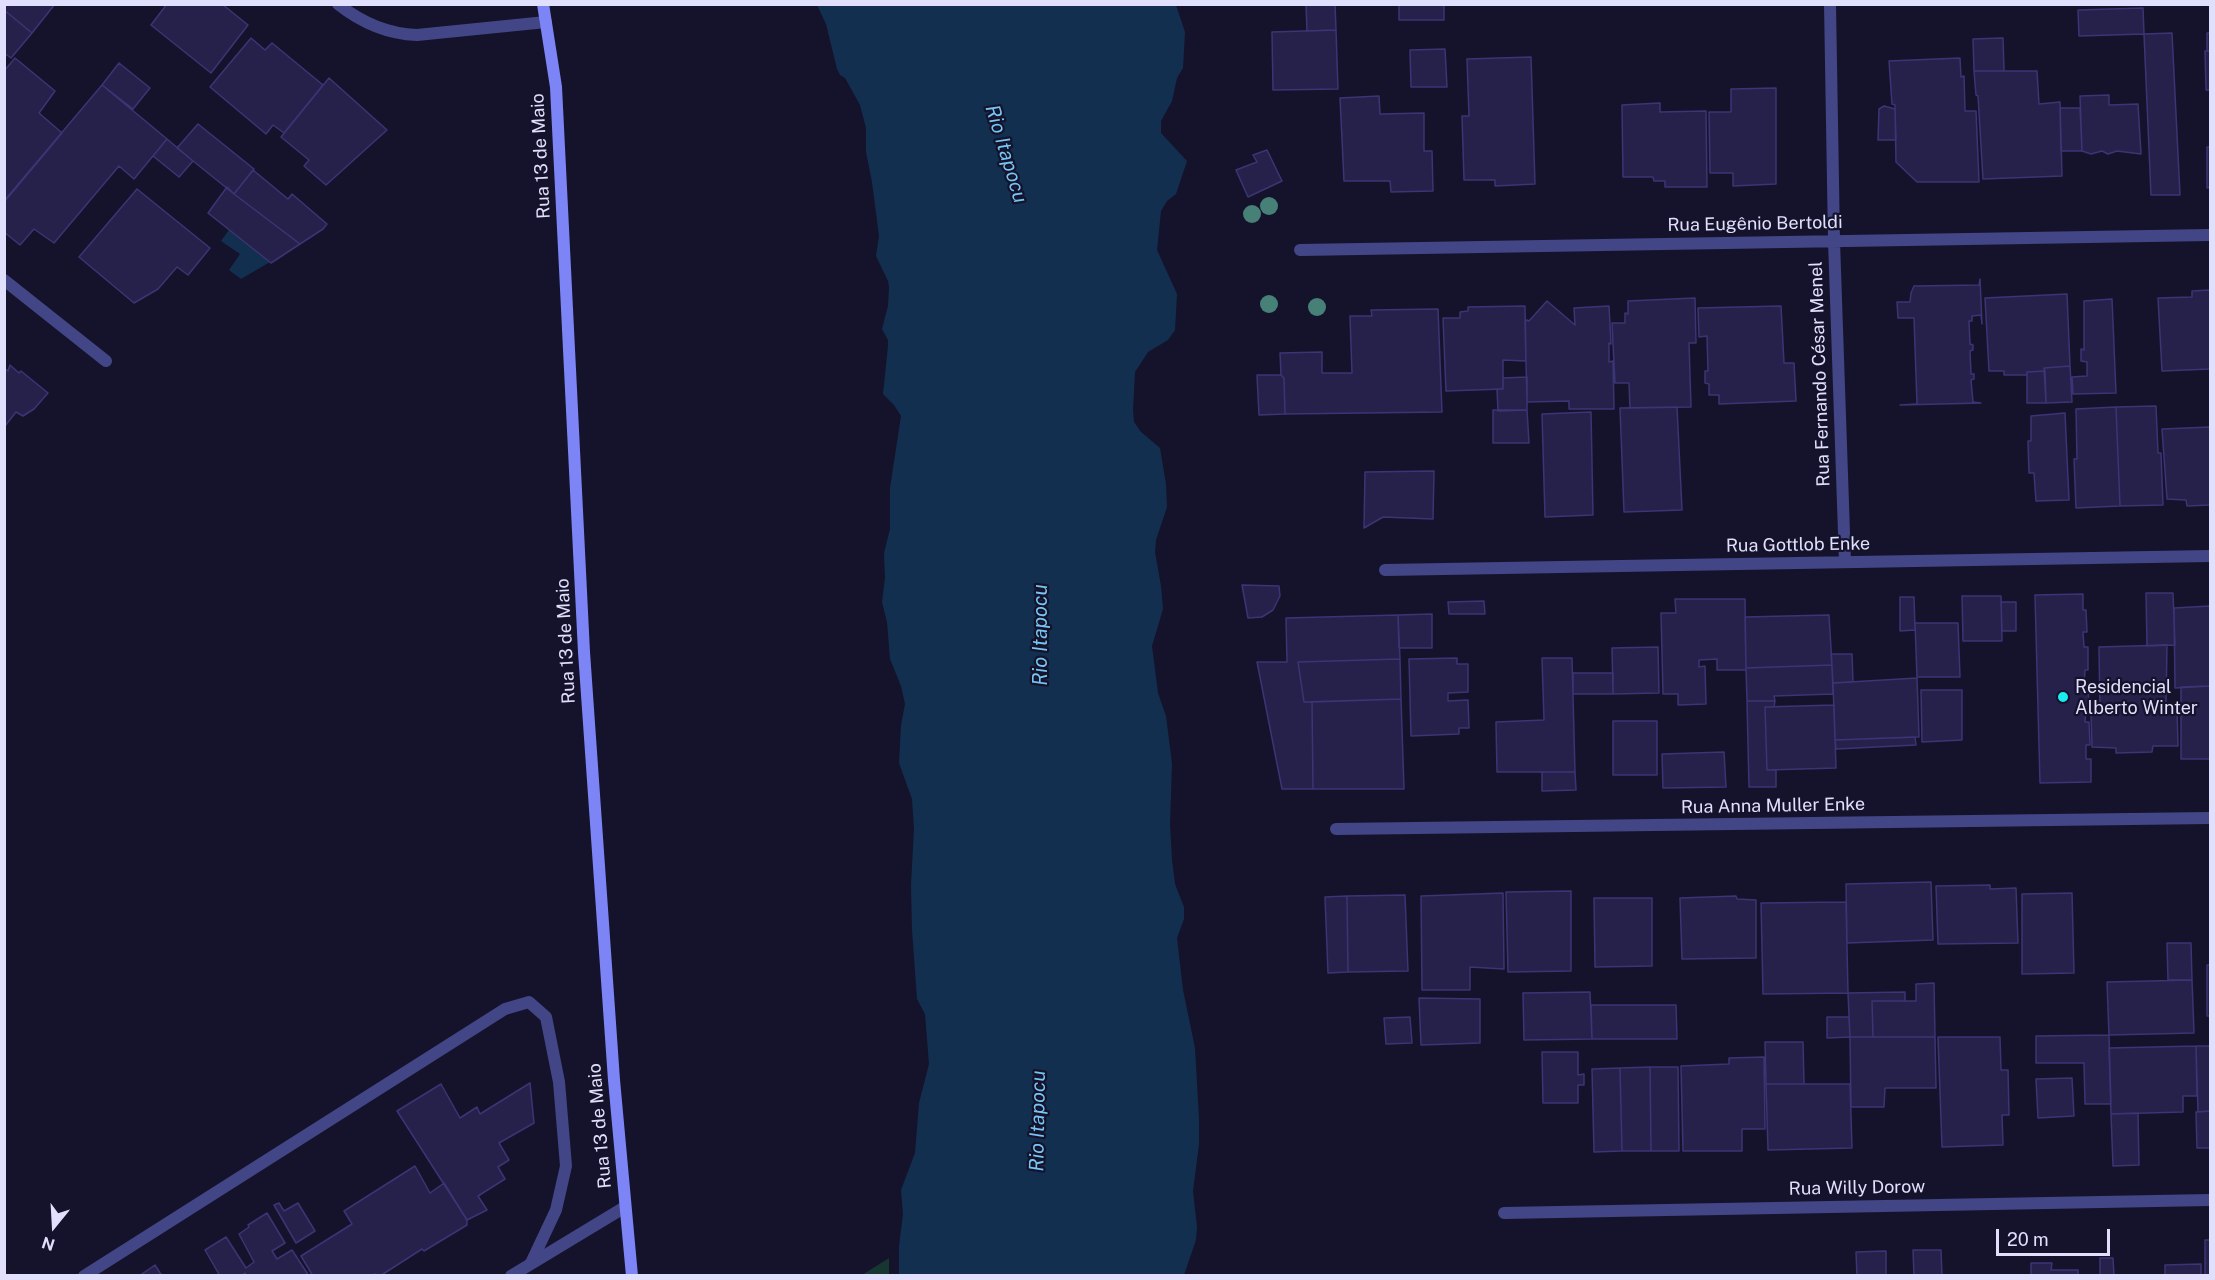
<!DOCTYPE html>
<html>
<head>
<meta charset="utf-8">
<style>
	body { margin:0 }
	#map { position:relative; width:2215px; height:1280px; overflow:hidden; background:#15132b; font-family:"Public Sans",sans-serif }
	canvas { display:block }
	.frame { position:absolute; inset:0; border:6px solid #e0e0fd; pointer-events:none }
	.north { position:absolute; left:24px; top:1196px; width:60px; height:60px; -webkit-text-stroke:4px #15132b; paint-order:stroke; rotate:198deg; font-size:16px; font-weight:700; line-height:24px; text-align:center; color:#e0e0fd }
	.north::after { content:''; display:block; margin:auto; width:21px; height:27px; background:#e0e0fd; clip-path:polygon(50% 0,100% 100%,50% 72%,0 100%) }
	.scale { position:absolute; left:1996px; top:1229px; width:114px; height:27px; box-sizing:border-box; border:3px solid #e0e0fd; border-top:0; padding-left:8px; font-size:18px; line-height:21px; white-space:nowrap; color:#e0e0fd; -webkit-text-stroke:4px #15132b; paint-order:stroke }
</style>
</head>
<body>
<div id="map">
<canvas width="2215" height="1280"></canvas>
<div class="frame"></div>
<div class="north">N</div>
<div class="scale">20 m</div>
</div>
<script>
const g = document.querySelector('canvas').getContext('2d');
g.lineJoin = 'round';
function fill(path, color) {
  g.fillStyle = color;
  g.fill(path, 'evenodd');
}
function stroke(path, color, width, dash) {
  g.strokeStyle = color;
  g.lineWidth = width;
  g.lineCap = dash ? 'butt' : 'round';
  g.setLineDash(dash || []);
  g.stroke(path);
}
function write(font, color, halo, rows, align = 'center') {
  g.font = font + ' "Public Sans",sans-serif';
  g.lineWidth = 4.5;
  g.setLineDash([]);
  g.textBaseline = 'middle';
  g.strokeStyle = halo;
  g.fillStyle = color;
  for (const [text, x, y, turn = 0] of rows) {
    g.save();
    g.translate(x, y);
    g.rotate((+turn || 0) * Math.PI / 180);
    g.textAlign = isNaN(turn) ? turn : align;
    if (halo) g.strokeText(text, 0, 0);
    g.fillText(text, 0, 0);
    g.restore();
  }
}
const green = new Path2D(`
	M 889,1258 L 889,1275 L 862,1275 Z`);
const water = new Path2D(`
	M 817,5 L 1176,5 L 1185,32 L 1183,68 L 1177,78 L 1172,101 L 1161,121 L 1161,133 L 1187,161 L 1176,194 L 1167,201 L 1161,211 L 1157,250 L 1177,294 L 1175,330 L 1168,340 L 1148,352 L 1135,372 L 1133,410 L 1134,422 L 1141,432 L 1160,448 L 1166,484 L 1167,507 L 1156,540 L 1155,552 L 1161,586 L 1163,609 L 1152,646 L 1158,693 L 1166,716 L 1172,764 L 1170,824 L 1172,860 L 1175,884 L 1184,907 L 1184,919 L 1177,938 L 1183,990 L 1195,1048 L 1199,1119 L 1199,1144 L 1193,1191 L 1197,1227 L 1196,1240 L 1184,1275 L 899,1275 L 899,1246 L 903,1214 L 901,1190 L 915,1153 L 919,1103 L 929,1064 L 925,1014 L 917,999 L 912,930 L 911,885 L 914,829 L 912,799 L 899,763 L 901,725 L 905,704 L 901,686 L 890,659 L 887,622 L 882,602 L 885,578 L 884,553 L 890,529 L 890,488 L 901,416 L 894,405 L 883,394 L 888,346 L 888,340 L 882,329 L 888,306 L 889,287 L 888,281 L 876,256 L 879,236 L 872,182 L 866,152 L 866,128 L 860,105 L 845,78 L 840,75 L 837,69 L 826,24 Z
	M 229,230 L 270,262 L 241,279 L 229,270 L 240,254 L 221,241 Z`);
const building = new Path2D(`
	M 4,4 L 55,4 L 32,33 L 4,10 Z
	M 167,4 L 222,4 L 248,25 L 211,73 L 151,25 Z
	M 1306,4 L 1335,4 L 1336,30 L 1307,31 Z
	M 1399,4 L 1444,4 L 1444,20 L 1399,20 Z
	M 2143,8 L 2144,34 L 2079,36 L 2078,10 Z
	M 4,10 L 32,33 L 11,58 L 4,53 Z
	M 1336,30 L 1338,89 L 1273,90 L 1272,32 Z
	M 2172,33 L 2180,195 L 2151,195 L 2144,34 Z
	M 2207,33 L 2210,33 L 2210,51 L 2207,51 Z
	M 251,38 L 265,50 L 272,43 L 323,85 L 284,133 L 273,125 L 266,134 L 210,87 Z
	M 2003,38 L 2004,71 L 1974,71 L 1973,39 Z
	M 1445,49 L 1447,87 L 1411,87 L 1410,50 Z
	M 2205,51 L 2210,51 L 2210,90 L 2206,90 Z
	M 1531,57 L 1535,184 L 1495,186 L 1495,180 L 1464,180 L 1462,116 L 1469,116 L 1467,59 Z
	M 15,58 L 55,91 L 39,113 L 62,133 L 5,201 L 4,71 Z
	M 1960,58 L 1961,77 L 1964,76 L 1965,111 L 1976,111 L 1979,182 L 1917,182 L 1896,162 L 1895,105 L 1892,104 L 1889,61 Z
	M 119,63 L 150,88 L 133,109 L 102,85 Z
	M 1974,71 L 2037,71 L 2039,104 L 2060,102 L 2062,176 L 1983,179 L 1978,96 L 1976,95 Z
	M 329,78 L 387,130 L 326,185 L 304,166 L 309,160 L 281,137 Z
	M 102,85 L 167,139 L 134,179 L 119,166 L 54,243 L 34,229 L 20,245 L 4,232 L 4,201 Z
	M 1776,88 L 1776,184 L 1733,186 L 1733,173 L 1710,173 L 1709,112 L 1731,112 L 1731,89 Z
	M 2109,95 L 2109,105 L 2138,104 L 2141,154 L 2117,151 L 2108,154 L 2102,151 L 2091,154 L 2082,151 L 2080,96 Z
	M 1379,96 L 1380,114 L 1424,113 L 1424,151 L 1432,151 L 1433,191 L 1391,192 L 1390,181 L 1344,181 L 1340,98 Z
	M 1660,103 L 1660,112 L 1706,111 L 1707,187 L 1665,187 L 1665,181 L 1654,181 L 1653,177 L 1623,177 L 1622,105 Z
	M 1884,106 L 1895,109 L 1896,140 L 1878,140 L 1879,109 Z
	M 2060,108 L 2080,108 L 2082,151 L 2061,151 Z
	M 198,124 L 254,169 L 234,194 L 177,148 Z
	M 167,139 L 193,161 L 179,177 L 153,156 Z
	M 2207,147 L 2210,147 L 2210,187 L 2207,188 Z
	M 1267,150 L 1282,181 L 1248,197 L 1236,170 L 1257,162 L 1253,155 Z
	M 253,170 L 288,199 L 292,194 L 327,224 L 323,229 L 300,244 L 234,194 Z
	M 227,187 L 234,194 L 300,244 L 271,263 L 208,213 Z
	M 137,189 L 210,248 L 188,275 L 177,267 L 158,289 L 134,303 L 79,257 Z
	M 1980,279 L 1982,324 L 1981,315 L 1972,316 L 1972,321 L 1969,321 L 1970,344 L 1973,345 L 1973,350 L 1970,351 L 1971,374 L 1974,374 L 1974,379 L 1971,380 L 1973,402 L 1981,403 L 1900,405 L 1917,404 L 1914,318 L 1898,318 L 1897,302 L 1910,302 L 1911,293 L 1914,286 L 1979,285 Z
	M 2210,290 L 2210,369 L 2162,371 L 2158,298 L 2192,297 L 2192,291 Z
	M 2067,294 L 2070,366 L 2044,368 L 2045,371 L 2027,372 L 2027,375 L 2004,375 L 2004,371 L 1989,371 L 1985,298 Z
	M 1695,298 L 1696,343 L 1689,343 L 1691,407 L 1630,408 L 1629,383 L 1615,383 L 1612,323 L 1625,323 L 1625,313 L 1628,314 L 1628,301 Z
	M 2112,299 L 2116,393 L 2073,394 L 2072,377 L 2087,376 L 2087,362 L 2081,361 L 2081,349 L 2084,350 L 2084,301 Z
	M 1547,301 L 1575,325 L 1574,308 L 1609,306 L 1611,344 L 1609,343 L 1609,362 L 1613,361 L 1614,409 L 1569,409 L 1569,401 L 1527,402 L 1525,322 L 1527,320 L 1529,321 Z
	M 1525,306 L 1526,361 L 1503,360 L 1503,389 L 1446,391 L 1443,318 L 1460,318 L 1460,312 L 1468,311 L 1468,307 Z
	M 1781,306 L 1784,363 L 1794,363 L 1796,401 L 1719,404 L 1719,395 L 1709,395 L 1709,384 L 1705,383 L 1705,371 L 1708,371 L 1707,336 L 1699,337 L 1698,308 Z
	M 1438,309 L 1442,412 L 1285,414 L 1284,378 L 1281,375 L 1280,353 L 1322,352 L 1322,373 L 1352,373 L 1350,316 L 1372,316 L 1371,310 Z
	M 10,365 L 19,373 L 21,371 L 48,393 L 34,409 L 23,416 L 16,412 L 5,426 L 4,368 L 8,371 Z
	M 2070,366 L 2072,402 L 2046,403 L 2044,368 Z
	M 2045,371 L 2046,403 L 2027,403 L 2027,372 Z
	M 1257,375 L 1281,375 L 1284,378 L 1285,414 L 1259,415 Z
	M 1527,377 L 1527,410 L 1498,411 L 1497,389 L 1503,389 L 1503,378 Z
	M 2156,406 L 2158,453 L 2161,453 L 2163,505 L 2120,506 L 2116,407 Z
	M 1677,407 L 1682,510 L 1624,512 L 1620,408 Z
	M 2116,407 L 2120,506 L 2076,508 L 2074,459 L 2077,459 L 2076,409 Z
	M 1493,410 L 1527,410 L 1529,443 L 1493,443 Z
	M 1591,412 L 1593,515 L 1545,517 L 1542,414 Z
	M 2065,413 L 2069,500 L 2036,501 L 2034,473 L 2029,473 L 2028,441 L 2031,441 L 2031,416 Z
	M 2210,427 L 2210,505 L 2187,506 L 2186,500 L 2167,499 L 2162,429 Z
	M 1434,471 L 1433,519 L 1383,517 L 1364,528 L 1365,472 Z
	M 1242,585 L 1279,586 L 1280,596 L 1273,610 L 1262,617 L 1248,618 Z
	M 2146,593 L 2173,593 L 2175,645 L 2147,646 Z
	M 2083,594 L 2083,610 L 2086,610 L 2087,632 L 2083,632 L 2084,647 L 2088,647 L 2088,670 L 2085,670 L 2084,684 L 2088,685 L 2089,710 L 2086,710 L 2085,722 L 2089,722 L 2090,745 L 2086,745 L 2086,759 L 2091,759 L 2091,782 L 2040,783 L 2035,595 Z
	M 1962,596 L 2001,596 L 2002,641 L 1963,641 Z
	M 1900,597 L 1914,597 L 1915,630 L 1900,631 Z
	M 1675,599 L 1745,599 L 1746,670 L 1717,670 L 1717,659 L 1699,660 L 1699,667 L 1705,666 L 1706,704 L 1678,705 L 1678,694 L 1663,694 L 1661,613 L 1676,613 Z
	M 1484,601 L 1485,614 L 1449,614 L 1448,602 Z
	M 2001,602 L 2016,602 L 2016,631 L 2002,631 Z
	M 2210,606 L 2210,686 L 2175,688 L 2174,608 Z
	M 1432,614 L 1432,648 L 1399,648 L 1398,615 Z
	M 1398,615 L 1400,659 L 1298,662 L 1304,702 L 1312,702 L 1313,789 L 1282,789 L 1257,662 L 1287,662 L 1286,618 Z
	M 1829,615 L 1832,665 L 1746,668 L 1745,617 Z
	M 1915,623 L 1958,623 L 1960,677 L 1917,677 Z
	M 2167,645 L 2166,703 L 2170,704 L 2170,709 L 2177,709 L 2178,746 L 2153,746 L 2152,752 L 2116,753 L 2116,748 L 2092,747 L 2091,712 L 2100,712 L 2099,647 Z
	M 1658,647 L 1659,693 L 1613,694 L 1612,648 Z
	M 1831,654 L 1852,654 L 1853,682 L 1833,683 Z
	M 1457,658 L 1457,664 L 1468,664 L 1468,692 L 1448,693 L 1448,701 L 1468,700 L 1469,728 L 1459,728 L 1459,734 L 1411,736 L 1409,659 Z
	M 1542,658 L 1572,658 L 1575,772 L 1497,772 L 1496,722 L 1544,720 Z
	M 1400,659 L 1401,699 L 1304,702 L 1298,662 Z
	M 1832,665 L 1833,694 L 1774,696 L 1775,701 L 1747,701 L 1746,668 Z
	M 1573,673 L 1613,673 L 1613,694 L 1573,694 Z
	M 1917,678 L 1919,737 L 1835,740 L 1833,683 Z
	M 2210,686 L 2210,759 L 2181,759 L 2181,687 Z
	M 1921,690 L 1962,690 L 1962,740 L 1922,742 Z
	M 1401,699 L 1404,789 L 1313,789 L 1312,702 Z
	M 1747,701 L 1775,701 L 1774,707 L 1765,707 L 1767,770 L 1776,770 L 1776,787 L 1749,787 Z
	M 1834,705 L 1836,768 L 1767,770 L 1765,707 Z
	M 1613,721 L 1657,721 L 1657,775 L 1613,775 Z
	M 1915,737 L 1916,745 L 1836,749 L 1835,740 Z
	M 1724,752 L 1726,787 L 1663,788 L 1662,754 Z
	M 1542,772 L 1575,772 L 1576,790 L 1542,791 Z
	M 1931,882 L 1933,940 L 1847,943 L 1846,884 Z
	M 1990,885 L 1990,889 L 2016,888 L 2018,943 L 1938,944 L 1936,886 Z
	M 1571,891 L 1571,971 L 1508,972 L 1506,892 Z
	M 1503,893 L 1504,969 L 1470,967 L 1470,990 L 1422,990 L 1421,896 Z
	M 2072,893 L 2074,973 L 2022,974 L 2022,894 Z
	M 1405,895 L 1408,971 L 1348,972 L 1347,896 Z
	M 1347,896 L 1348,972 L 1328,973 L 1325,897 Z
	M 1736,896 L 1737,899 L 1756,900 L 1756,958 L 1682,959 L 1680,898 Z
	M 1594,898 L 1652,898 L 1652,966 L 1595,967 Z
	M 1846,902 L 1848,993 L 1763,994 L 1761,903 Z
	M 2167,943 L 2191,943 L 2192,980 L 2168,980 Z
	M 2207,965 L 2210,965 L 2210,1016 L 2207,1016 Z
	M 2192,980 L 2194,1033 L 2109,1035 L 2107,982 Z
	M 1934,983 L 1935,1037 L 1873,1037 L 1872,1001 L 1916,1001 L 1916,984 Z
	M 1590,992 L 1592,1039 L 1524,1040 L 1523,993 Z
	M 1905,992 L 1905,1001 L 1872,1001 L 1873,1037 L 1850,1037 L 1848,993 Z
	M 1419,998 L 1480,999 L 1480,1043 L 1421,1045 Z
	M 1591,1005 L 1676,1005 L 1677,1039 L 1592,1039 Z
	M 1410,1017 L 1412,1043 L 1386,1044 L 1384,1018 Z
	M 1827,1017 L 1849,1017 L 1850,1037 L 1827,1038 Z
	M 2109,1035 L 2111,1104 L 2085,1104 L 2084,1063 L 2036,1063 L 2036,1036 Z
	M 2210,1035 L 2210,1111 L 2198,1112 L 2196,1046 L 2210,1046 Z
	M 1850,1037 L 1935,1037 L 1936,1088 L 1885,1088 L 1884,1107 L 1851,1107 Z
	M 1938,1037 L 2000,1037 L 2001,1070 L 2008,1070 L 2009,1115 L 2002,1115 L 2003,1145 L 1942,1147 Z
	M 1765,1042 L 1803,1042 L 1804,1084 L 1766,1084 Z
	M 2196,1046 L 2197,1096 L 2183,1096 L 2183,1112 L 2111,1114 L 2109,1048 Z
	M 1542,1052 L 1578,1052 L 1578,1075 L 1584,1074 L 1584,1085 L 1578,1085 L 1578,1103 L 1543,1103 Z
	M 1764,1057 L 1765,1129 L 1742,1129 L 1742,1151 L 1683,1151 L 1681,1066 L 1729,1064 L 1729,1058 Z
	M 1650,1067 L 1678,1067 L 1679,1151 L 1651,1151 Z
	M 1650,1067 L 1651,1151 L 1622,1151 L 1620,1068 Z
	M 1620,1068 L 1622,1151 L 1594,1152 L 1592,1069 Z
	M 2072,1078 L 2074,1116 L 2038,1118 L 2036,1079 Z
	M 530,1083 L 534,1123 L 499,1143 L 509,1160 L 498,1167 L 505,1179 L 478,1196 L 487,1210 L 467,1220 L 397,1111 L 441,1084 L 460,1118 L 477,1107 L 480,1114 Z
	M 1766,1084 L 1850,1084 L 1852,1148 L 1768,1150 Z
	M 2210,1111 L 2210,1148 L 2197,1148 L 2196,1112 Z
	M 2138,1113 L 2139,1165 L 2113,1166 L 2111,1114 Z
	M 415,1166 L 430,1193 L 444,1183 L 467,1220 L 467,1225 L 424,1251 L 422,1249 L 380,1276 L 375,1274 L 372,1276 L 313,1276 L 301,1256 L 352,1224 L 344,1211 Z
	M 279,1203 L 284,1211 L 298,1203 L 315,1231 L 296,1243 L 274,1205 Z
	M 267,1213 L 285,1243 L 272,1251 L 277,1259 L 292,1250 L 309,1276 L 246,1276 L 245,1273 L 241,1276 L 220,1276 L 205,1250 L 226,1237 L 246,1268 L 254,1262 L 239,1234 L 249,1227 L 248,1225 Z
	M 2205,1240 L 2210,1240 L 2210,1276 L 2205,1276 Z
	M 1913,1250 L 1941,1250 L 1942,1276 L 1914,1276 Z
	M 1886,1251 L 1886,1276 L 1857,1276 L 1856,1252 Z
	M 2100,1258 L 2113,1258 L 2114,1276 L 2100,1276 Z
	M 2031,1263 L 2052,1263 L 2051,1270 L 2078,1270 L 2078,1276 L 2031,1276 Z
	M 2201,1264 L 2201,1276 L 2165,1276 L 2165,1265 Z
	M 155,1265 L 162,1276 L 139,1276 Z`);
const service = new Path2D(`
	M 84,1276 L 505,1009 L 529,1002 L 546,1017 L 559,1082 L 566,1166 L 556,1210 L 531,1263`);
const minor = new Path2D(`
	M 338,4 C 362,23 387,34 417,35 L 546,22
	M 1830,4 L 1834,241 L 1845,562
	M 1300,250 L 2210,235
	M 4,280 L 106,361
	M 1385,570 L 2210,556
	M 1336,829 L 2210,818
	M 1504,1213 L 2210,1200
	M 511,1276 L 625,1207`);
const secondary = new Path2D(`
	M 543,4 L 556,87 L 584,652 L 614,1080 L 632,1276`);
const trees = [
	[1269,206],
	[1252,214],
	[1269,304],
	[1317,307]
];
const markers = [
	[2063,697,6,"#1aedef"]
];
const streetNames = [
	["Rua 13 de Maio",541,156,-93],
	["Rua Eugênio Bertoldi",1755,224,-1],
	["Rua Fernando César Menel",1820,374,-92],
	["Rua Gottlob Enke",1798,545,-1],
	["Rua 13 de Maio",566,641,-93],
	["Rua Anna Muller Enke",1773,806,-1],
	["Rua 13 de Maio",600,1126,-95],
	["Rua Willy Dorow",1857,1188,-1]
];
const poiNames = [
	["Residencial",2075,687],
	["Alberto Winter",2075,708]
];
const waterNames = [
	["Rio Itapocu",1006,154,73],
	["Rio Itapocu",1041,635,-90],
	["Rio Itapocu",1038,1121,-89]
];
fill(green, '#173531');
fill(water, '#132f4f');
fill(building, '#25214b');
stroke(building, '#3b3575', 1.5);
stroke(service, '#424686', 12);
stroke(minor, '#424686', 12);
stroke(secondary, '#7d85f6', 12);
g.fillStyle = '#468077';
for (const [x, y] of trees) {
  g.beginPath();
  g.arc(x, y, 9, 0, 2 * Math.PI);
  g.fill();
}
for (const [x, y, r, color] of markers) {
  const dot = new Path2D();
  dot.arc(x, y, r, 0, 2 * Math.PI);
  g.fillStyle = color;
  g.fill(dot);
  stroke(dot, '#15132b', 2);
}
write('18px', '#e0e0fd', '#15132b', streetNames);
write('18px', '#e0e0fd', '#15132b', poiNames, 'left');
write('italic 20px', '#75c6f5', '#15132b', waterNames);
</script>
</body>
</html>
